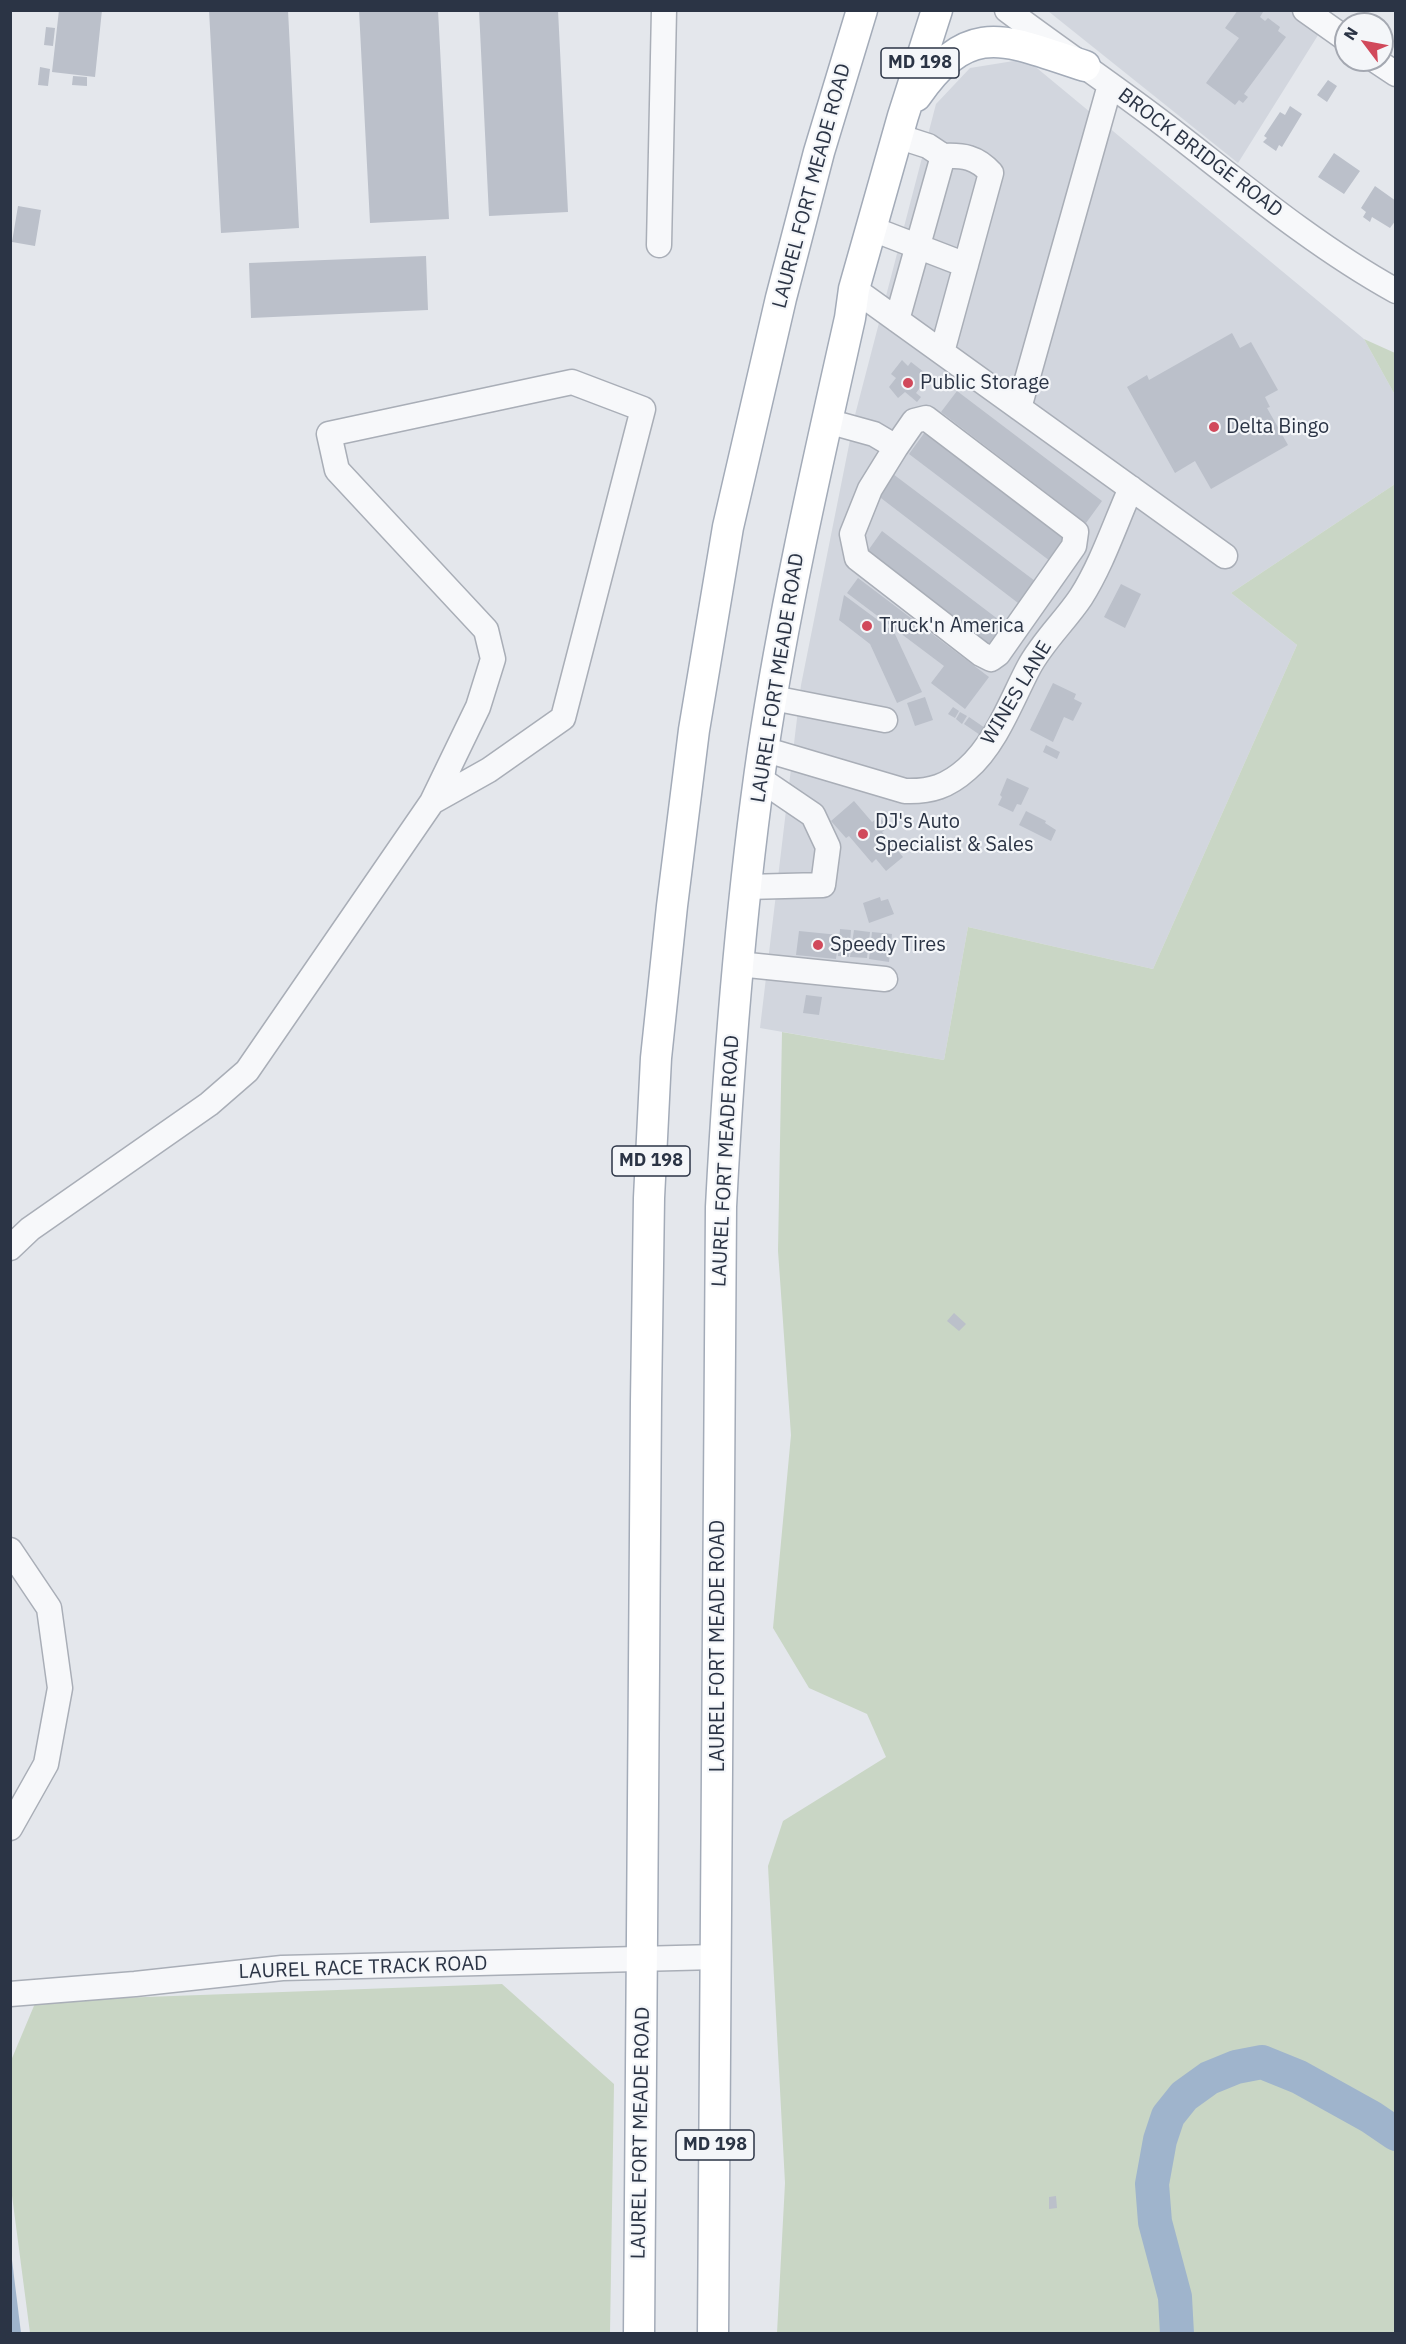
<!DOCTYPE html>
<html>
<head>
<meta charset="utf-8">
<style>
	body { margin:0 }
	#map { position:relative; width:1406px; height:2344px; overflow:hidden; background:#e4e7ec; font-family:"IBM Plex Sans",sans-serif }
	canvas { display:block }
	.frame { position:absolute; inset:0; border:12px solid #2b3445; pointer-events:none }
	.north { position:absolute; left:1334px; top:12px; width:60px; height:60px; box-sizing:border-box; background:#f4f6f9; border:2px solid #a4a8b1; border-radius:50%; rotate:302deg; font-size:16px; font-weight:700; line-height:24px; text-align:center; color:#2b3445 }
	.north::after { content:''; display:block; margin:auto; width:21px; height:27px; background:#d1495b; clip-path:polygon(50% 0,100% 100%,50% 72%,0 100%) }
</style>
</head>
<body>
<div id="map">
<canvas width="1406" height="2344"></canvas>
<div class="frame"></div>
<div class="north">N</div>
</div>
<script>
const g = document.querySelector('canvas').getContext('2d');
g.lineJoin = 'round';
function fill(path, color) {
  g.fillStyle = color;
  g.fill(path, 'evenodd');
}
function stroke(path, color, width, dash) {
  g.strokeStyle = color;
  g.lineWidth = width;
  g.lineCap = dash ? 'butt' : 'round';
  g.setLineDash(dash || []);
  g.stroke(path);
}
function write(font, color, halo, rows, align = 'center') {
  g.font = font + ' "IBM Plex Sans",sans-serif';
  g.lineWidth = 4.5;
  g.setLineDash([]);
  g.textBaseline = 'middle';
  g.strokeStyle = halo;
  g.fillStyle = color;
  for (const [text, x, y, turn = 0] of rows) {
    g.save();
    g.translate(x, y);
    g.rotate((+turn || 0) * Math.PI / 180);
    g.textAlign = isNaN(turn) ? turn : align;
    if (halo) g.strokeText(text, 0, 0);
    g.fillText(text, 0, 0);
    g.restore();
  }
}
const built = new Path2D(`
	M 1048,11 L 1290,11 L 1320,32 L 1238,163 Z
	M 1026,59 L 1364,339 L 1395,395 L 1395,484 L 1231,593 L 1297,645 L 1153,969 L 968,927 L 944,1060 L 760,1028 L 801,685 L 855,415 L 936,104 L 970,68 Z`);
const green = new Path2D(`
	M 1364,339 L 1395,353 L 1395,395 Z
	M 1395,484 L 1395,2333 L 777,2333 L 785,2183 L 768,1866 L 783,1821 L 886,1757 L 867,1714 L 809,1688 L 773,1628 L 791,1435 L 778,1251 L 782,1032 L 944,1060 L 968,927 L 1153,969 L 1297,645 L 1231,593 Z
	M 502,1984 L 614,2084 L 610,2333 L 30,2333 L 11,2188 L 10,2063 L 36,2001 Z`);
const water = new Path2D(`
	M 11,2252 L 21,2333 L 11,2333 Z`);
const river = new Path2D(`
	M 1177,2334 L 1175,2297 L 1155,2222 L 1152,2184 L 1160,2140 L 1168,2116 L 1184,2096 L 1209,2078 L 1236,2067 L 1262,2062 L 1299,2077 L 1371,2117 L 1396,2134`);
const building = new Path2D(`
	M 59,10 L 102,10 L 95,77 L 52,72 Z
	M 209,10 L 288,10 L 299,228 L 221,233 Z
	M 359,10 L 438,10 L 449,219 L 370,223 Z
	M 479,10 L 558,10 L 568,212 L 489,216 Z
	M 1238,10 L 1261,10 L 1263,12 L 1260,17 L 1265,21 L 1268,18 L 1280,27 L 1278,31 L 1286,37 L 1244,94 L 1248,97 L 1243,103 L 1239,100 L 1235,105 L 1206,83 L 1239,38 L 1225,28 Z
	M 46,27 L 55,28 L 53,46 L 44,45 Z
	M 40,67 L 50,69 L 48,86 L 38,85 Z
	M 73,76 L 87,77 L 87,86 L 72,85 Z
	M 1328,80 L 1337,86 L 1327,102 L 1317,95 Z
	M 1290,106 L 1302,114 L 1282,147 L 1279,145 L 1276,151 L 1263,142 L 1267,138 L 1264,136 L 1280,112 L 1285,115 Z
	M 1334,153 L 1360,171 L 1344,194 L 1318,177 Z
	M 1375,186 L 1396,201 L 1396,220 L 1390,228 L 1372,217 L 1370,222 L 1363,217 L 1366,212 L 1361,208 Z
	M 18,206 L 41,210 L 35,246 L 12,242 Z
	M 426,256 L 428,310 L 251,318 L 249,263 Z
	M 1232,333 L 1240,348 L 1251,342 L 1278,390 L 1265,397 L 1270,407 L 1267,408 L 1288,445 L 1211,489 L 1195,461 L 1175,473 L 1127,387 L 1147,375 L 1149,380 Z
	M 902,360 L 908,366 L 911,362 L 929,376 L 916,393 L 921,397 L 917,402 L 905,392 L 898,398 L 889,387 L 896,378 L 891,374 Z
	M 957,391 L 1102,501 L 1086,523 L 941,412 Z
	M 925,432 L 1070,543 L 1054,564 L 909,454 Z
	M 893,474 L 1039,584 L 1022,606 L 877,495 Z
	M 882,531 L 1007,626 L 991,647 L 867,552 Z
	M 858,578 L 989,677 L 965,709 L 931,683 L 944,666 L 847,593 Z
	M 1121,584 L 1141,594 L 1125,628 L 1104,617 Z
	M 844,595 L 894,632 L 922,692 L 897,703 L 870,644 L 839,620 Z
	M 1053,683 L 1076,694 L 1074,699 L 1082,703 L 1073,721 L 1064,717 L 1053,742 L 1030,730 Z
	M 925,697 L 933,720 L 915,726 L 907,703 Z
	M 953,707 L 959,711 L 955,718 L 948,714 Z
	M 960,712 L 967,716 L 962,724 L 956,719 Z
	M 969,717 L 988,730 L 983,737 L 964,724 Z
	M 1046,745 L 1060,752 L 1057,759 L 1043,752 Z
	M 1007,778 L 1029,788 L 1021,805 L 1017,804 L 1013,812 L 998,805 L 1002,797 L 1000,795 Z
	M 854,801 L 872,822 L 879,817 L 888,827 L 882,832 L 903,857 L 886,871 L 876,859 L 872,863 L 849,836 L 846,838 L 831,821 Z
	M 1026,811 L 1046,821 L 1045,823 L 1056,830 L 1051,841 L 1019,825 Z
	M 880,897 L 881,901 L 888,899 L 894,914 L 869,923 L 863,903 Z
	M 840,929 L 851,930 L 849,957 L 838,956 Z
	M 854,930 L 870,932 L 867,958 L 850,957 Z
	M 799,931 L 839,935 L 836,959 L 796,955 Z
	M 872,932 L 892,934 L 889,962 L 869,959 Z
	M 806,995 L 822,997 L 819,1015 L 803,1013 Z
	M 954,1313 L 966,1324 L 959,1331 L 947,1321 Z
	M 1056,2196 L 1057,2208 L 1049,2209 L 1049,2197 Z`);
const minor = new Path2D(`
	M 1007,10 C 1060,50 1114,86 1166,126 C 1240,183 1313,245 1396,291
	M 1305,10 L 1346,39
	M 1375,60 L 1396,74
	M 870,228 L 966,265
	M 659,245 L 664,10
	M 854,289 L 1225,556
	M 897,320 L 943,156 L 928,146 L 897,136
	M 942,352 L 991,173 C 977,157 963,155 943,156
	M 1019,408 L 1110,85
	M 827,421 L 874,434 L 896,447 L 870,489 L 852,534 L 857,558 L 981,654 L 991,659 L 998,654 L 1074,546 L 1076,532 L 926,418 L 914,421 L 896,447
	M 773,698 L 885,720
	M 763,749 L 905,791 C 931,792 948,786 967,769 C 996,744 1012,699 1029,667 C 1043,641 1065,621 1081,597 C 1102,564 1115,524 1131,488
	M 746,887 L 823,885 L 828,847 L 813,815 L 760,779
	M 738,964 L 885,979
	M 10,1248 L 30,1229 L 209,1104 L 247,1071 L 432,802 L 478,707 L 493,659 L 486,630 L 337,470 L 329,434 L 572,382 L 643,409 L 563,718 L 489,770 L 432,802
	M 10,1550 L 49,1608 L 60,1688 L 46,1764 L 10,1828
	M 10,1994 L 135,1984 L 282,1968 L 716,1957`);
const major = new Path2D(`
	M 916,96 C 971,17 1006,41 1085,66
	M 639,2334 L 646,1401 L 649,1198 L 656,1058 L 672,906 L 694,730 L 728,527 L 781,298 L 819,152 L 862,10
	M 713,2334 L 721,1207 C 729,1054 741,901 763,750 C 785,604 818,461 850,318 L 854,289 L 903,116 L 937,10`);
const markers = [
	[908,383,6,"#d1495b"],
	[1214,427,6,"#d1495b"],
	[867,626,6,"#d1495b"],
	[863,834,6,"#d1495b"],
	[818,945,6,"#d1495b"]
];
const shields = [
	[920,63,78],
	[651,1161,78],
	[715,2145,78]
];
const shieldNames = [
	["MD 198",920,63],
	["MD 198",651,1161],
	["MD 198",715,2145]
];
const streetNames = [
	["BROCK BRIDGE ROAD",1200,153,37],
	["LAUREL FORT MEADE ROAD",812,186,-75],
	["LAUREL FORT MEADE ROAD",778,678,-81],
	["WINES LANE",1017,693,-59],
	["LAUREL FORT MEADE ROAD",726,1161,-87],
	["LAUREL FORT MEADE ROAD",718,1646,-90],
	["LAUREL RACE TRACK ROAD",363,1968,-2],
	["LAUREL FORT MEADE ROAD",641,2133,-89]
];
const poiNames = [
	["Public Storage",920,383],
	["Delta Bingo",1226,427],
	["Truck'n America",879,626],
	["DJ's Auto",875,822],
	["Specialist & Sales",875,845],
	["Speedy Tires",830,945]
];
fill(built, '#d2d6de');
fill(green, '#c9d6c5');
fill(water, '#9fb4cc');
stroke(river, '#9fb4cc', 34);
fill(building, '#bbc0ca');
stroke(minor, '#a9aeb7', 27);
stroke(major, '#a3abb8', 33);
stroke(minor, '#f7f8fa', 24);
stroke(major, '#fff', 30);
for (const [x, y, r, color] of markers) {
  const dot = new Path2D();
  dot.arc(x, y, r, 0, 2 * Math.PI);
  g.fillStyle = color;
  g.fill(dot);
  stroke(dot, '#f4f6f9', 2);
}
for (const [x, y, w] of shields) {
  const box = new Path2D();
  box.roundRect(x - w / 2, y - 15, w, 30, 4.5);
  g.fillStyle = '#f4f6f9';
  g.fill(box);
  stroke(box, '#2b3445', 1.5);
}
write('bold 18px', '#2b3445', null, shieldNames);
write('20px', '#2b3445', '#f4f6f9', streetNames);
write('20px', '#2b3445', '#f4f6f9', poiNames, 'left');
</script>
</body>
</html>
